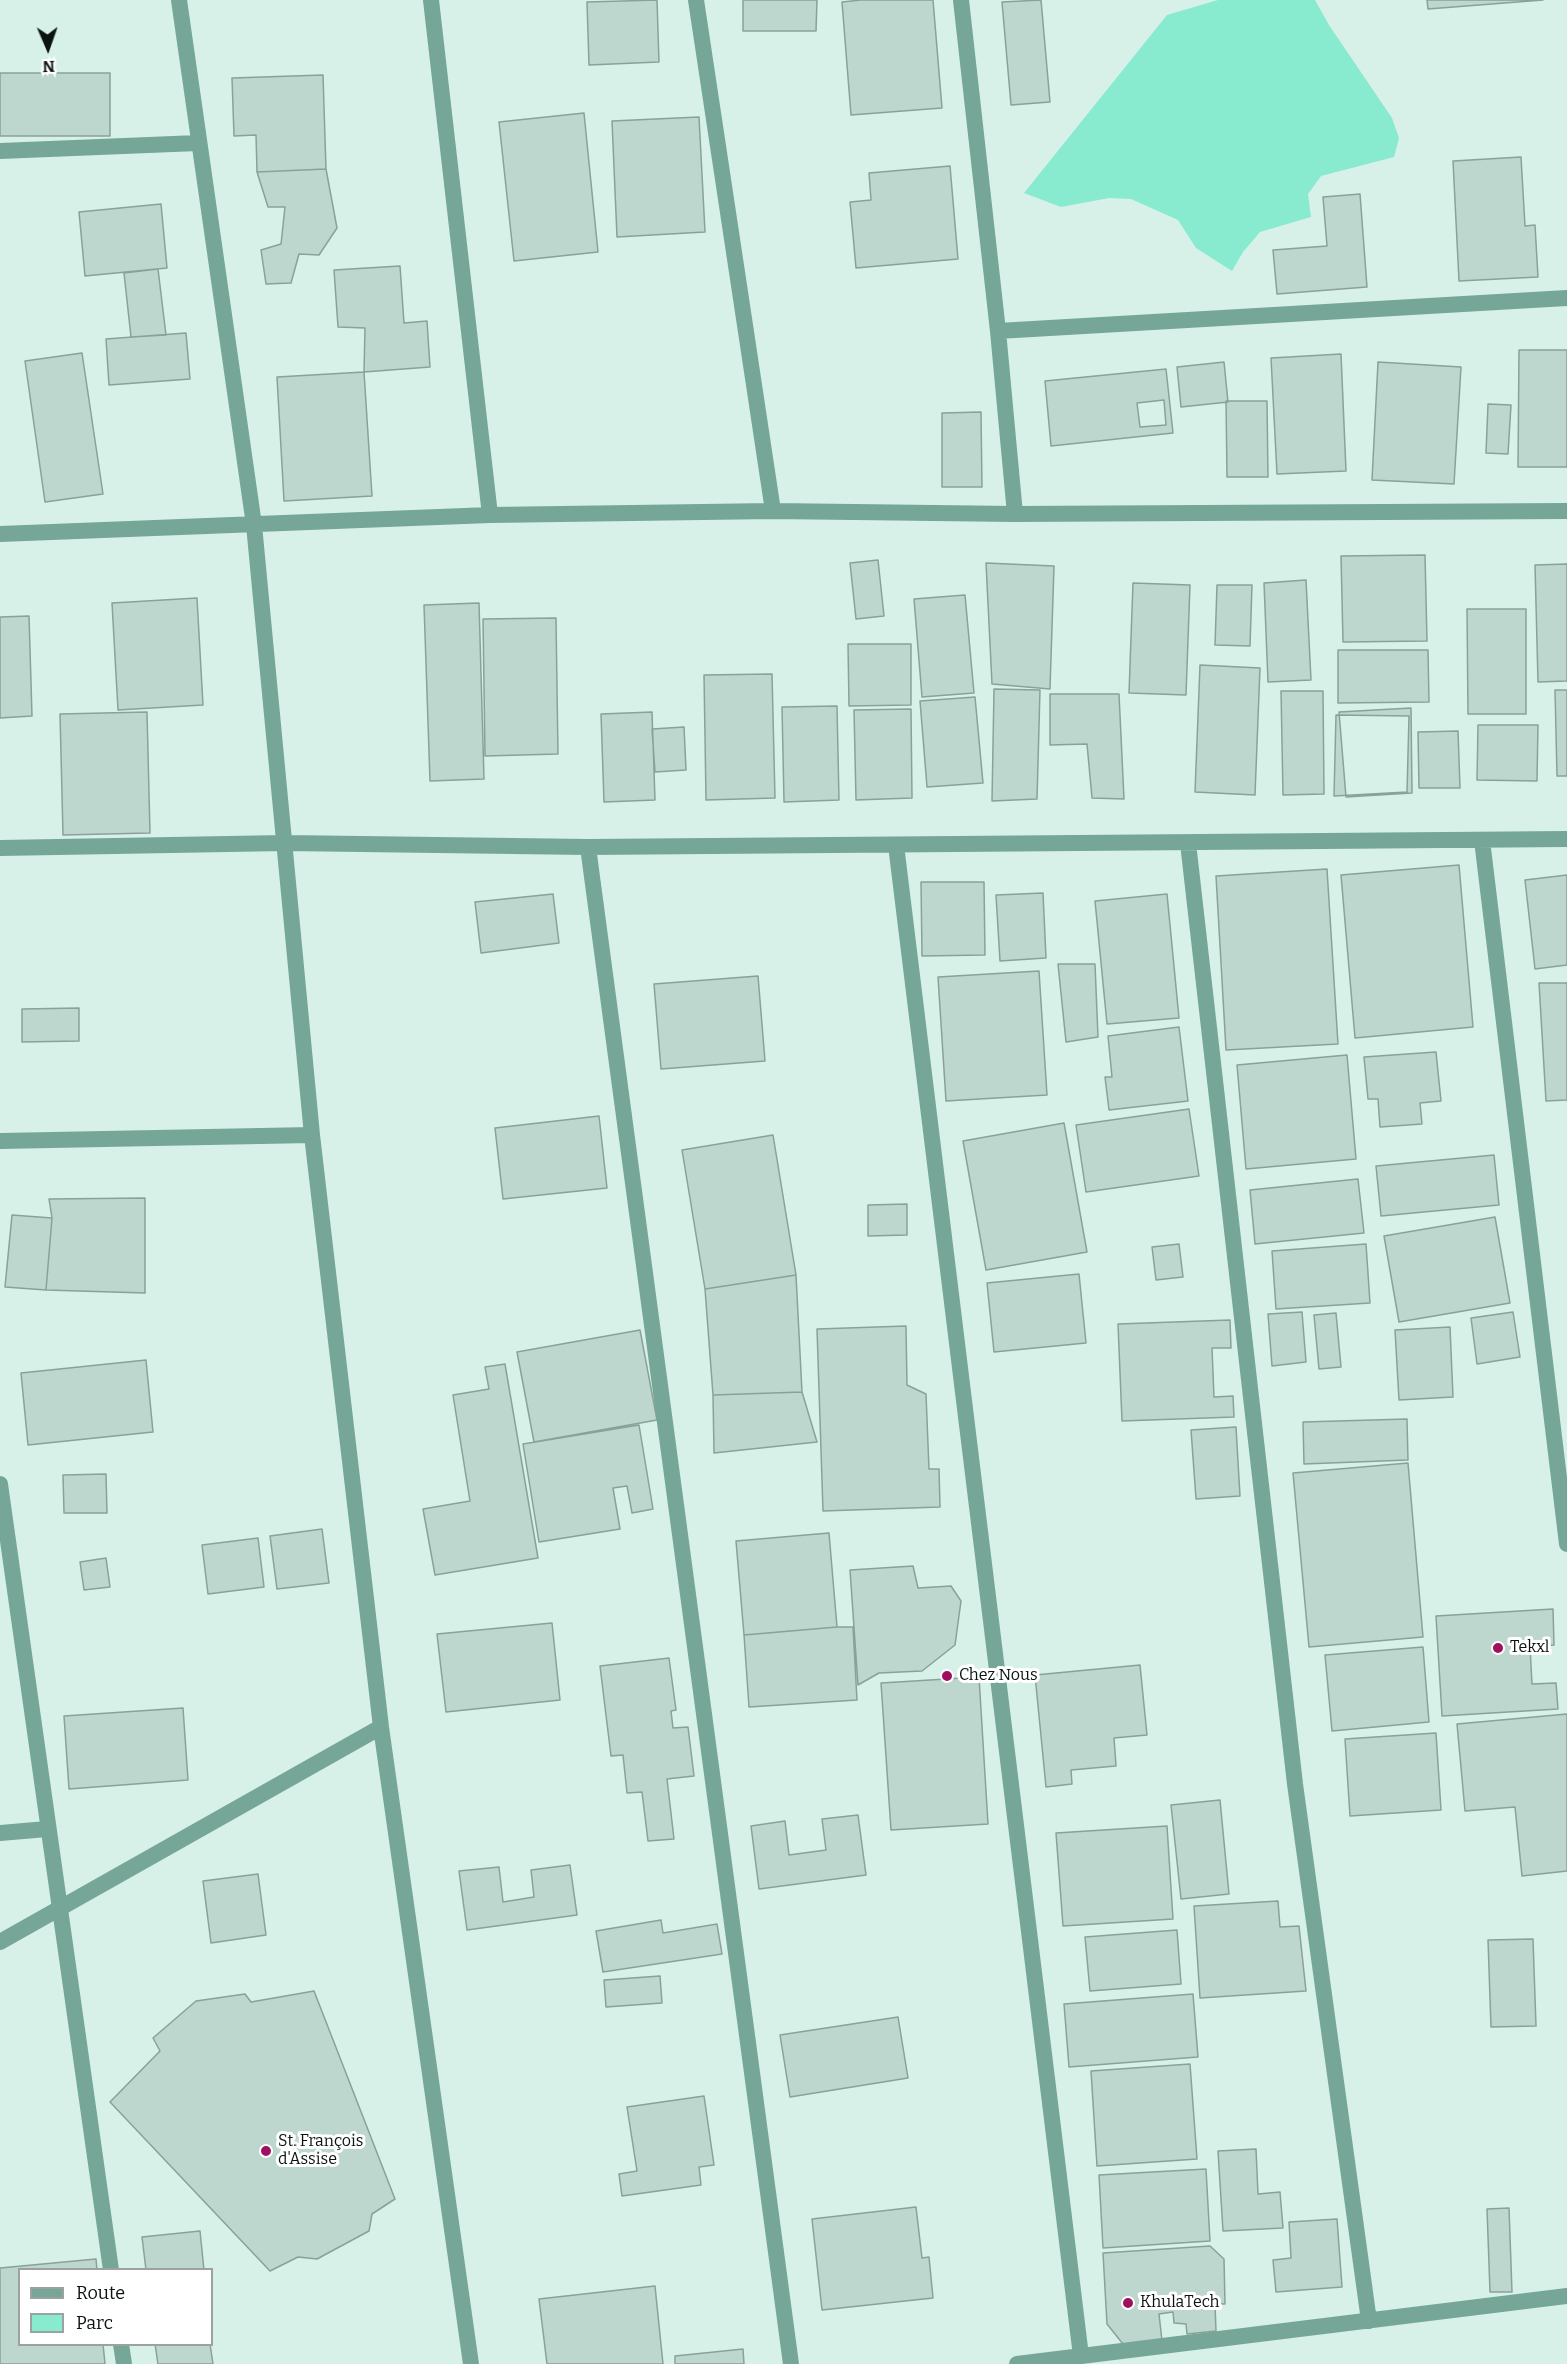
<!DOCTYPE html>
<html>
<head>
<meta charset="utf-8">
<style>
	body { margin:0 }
	#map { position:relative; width:1567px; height:2364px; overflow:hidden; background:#d7f1e9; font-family:Bitter,serif }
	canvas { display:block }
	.legend { position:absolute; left:18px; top:2268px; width:195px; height:78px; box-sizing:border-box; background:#fff; border:2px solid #9da1a0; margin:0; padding:8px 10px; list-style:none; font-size:18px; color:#0b1411 }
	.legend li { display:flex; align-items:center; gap:12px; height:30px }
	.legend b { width:30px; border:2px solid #9da1a0 }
	.north { position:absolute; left:18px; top:18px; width:60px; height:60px; -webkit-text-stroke:4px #fff; paint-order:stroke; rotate:178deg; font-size:16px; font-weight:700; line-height:24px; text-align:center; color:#0b1411 }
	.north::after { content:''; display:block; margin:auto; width:21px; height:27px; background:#0b1411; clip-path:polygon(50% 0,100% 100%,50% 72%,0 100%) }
</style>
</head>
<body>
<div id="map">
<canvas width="1567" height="2364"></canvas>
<ul class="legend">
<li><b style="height:8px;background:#76a698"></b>Route</li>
<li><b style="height:16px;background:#88eacf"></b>Parc</li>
</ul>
<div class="north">N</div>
</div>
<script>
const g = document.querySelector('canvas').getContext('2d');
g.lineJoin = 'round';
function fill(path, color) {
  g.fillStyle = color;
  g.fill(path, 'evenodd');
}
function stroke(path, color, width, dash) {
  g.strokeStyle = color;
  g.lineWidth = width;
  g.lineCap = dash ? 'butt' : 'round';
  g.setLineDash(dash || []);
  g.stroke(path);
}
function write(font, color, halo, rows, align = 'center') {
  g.font = font + ' Bitter,serif';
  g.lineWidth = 6;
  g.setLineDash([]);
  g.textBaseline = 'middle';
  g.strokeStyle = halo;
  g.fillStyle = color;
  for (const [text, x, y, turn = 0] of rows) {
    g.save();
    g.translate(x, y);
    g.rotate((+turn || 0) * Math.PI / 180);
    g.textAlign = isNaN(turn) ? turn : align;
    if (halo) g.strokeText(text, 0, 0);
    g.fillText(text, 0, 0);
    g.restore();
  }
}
const green = new Path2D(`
	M 1218,0 L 1315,0 L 1329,25 L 1392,118 L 1399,138 L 1394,157 L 1321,176 L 1308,194 L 1311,217 L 1260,232 L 1243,252 L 1232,271 L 1196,248 L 1178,220 L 1131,199 L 1109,198 L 1061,207 L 1024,193 L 1167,15 Z`);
const building = new Path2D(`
	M 657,0 L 659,62 L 589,65 L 587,2 Z
	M 743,0 L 817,0 L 816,31 L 743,31 Z
	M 861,0 L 933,0 L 942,108 L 851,115 L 842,2 Z
	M 1041,0 L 1050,102 L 1011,105 L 1002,2 Z
	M 1427,0 L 1543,0 L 1428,9 Z
	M 0,73 L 110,73 L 110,136 L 0,136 Z
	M 323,75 L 326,169 L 257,172 L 256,135 L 234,136 L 232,78 Z
	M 584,113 L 598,252 L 514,261 L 499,122 Z
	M 699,117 L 705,232 L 617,237 L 612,121 Z
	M 1521,157 L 1525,226 L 1535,225 L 1538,277 L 1459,281 L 1453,161 Z
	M 950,166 L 958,259 L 856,268 L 850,202 L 871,200 L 869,173 Z
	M 326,169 L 337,228 L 319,255 L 299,254 L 291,283 L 266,284 L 261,250 L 281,244 L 285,207 L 268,207 L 257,172 Z
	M 1360,194 L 1367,287 L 1277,294 L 1273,250 L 1327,246 L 1323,197 Z
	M 161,204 L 167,268 L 85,276 L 79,212 Z
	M 400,266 L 404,323 L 427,321 L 430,367 L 364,372 L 365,328 L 338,327 L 334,270 Z
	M 158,269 L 166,335 L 131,337 L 124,273 Z
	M 186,333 L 190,379 L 109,385 L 106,339 Z
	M 1519,350 L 1567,350 L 1567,467 L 1518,467 Z
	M 82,353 L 103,494 L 45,502 L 25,361 Z
	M 1341,354 L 1346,471 L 1277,474 L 1271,358 Z
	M 1224,362 L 1228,402 L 1181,407 L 1177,367 Z
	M 1378,362 L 1461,367 L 1454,484 L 1372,480 Z
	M 1166,369 L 1173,433 L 1051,446 L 1045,381 Z
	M 364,372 L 372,496 L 284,501 L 277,377 Z
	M 1164,400 L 1166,425 L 1140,427 L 1137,403 Z
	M 1226,401 L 1267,401 L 1268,477 L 1227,477 Z
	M 1488,404 L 1511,405 L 1508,454 L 1486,453 Z
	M 981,412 L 982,487 L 942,487 L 942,413 Z
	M 1425,555 L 1427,641 L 1343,642 L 1341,556 Z
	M 878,560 L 884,616 L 856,619 L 850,563 Z
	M 986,563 L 1054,566 L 1050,689 L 992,684 Z
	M 1567,564 L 1567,681 L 1538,682 L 1535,565 Z
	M 1306,580 L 1311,680 L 1268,682 L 1264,583 Z
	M 1133,583 L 1190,585 L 1186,695 L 1129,693 Z
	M 1217,585 L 1252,585 L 1250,646 L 1215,645 Z
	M 965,595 L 974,693 L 922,697 L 914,599 Z
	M 197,598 L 203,705 L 118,710 L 112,603 Z
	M 479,603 L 484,779 L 430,781 L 424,605 Z
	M 1467,609 L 1526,609 L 1526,714 L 1468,714 Z
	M 29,616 L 32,716 L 0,718 L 0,617 Z
	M 556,618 L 558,754 L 485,756 L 483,619 Z
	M 848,644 L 911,644 L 911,705 L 849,706 Z
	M 1338,650 L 1428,650 L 1429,702 L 1338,703 Z
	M 1200,665 L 1260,668 L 1255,795 L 1195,792 Z
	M 772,674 L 775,798 L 706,800 L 704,675 Z
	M 994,689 L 1040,690 L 1037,799 L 992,801 Z
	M 1555,690 L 1567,690 L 1567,776 L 1557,776 Z
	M 1281,691 L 1323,691 L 1324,794 L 1283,795 Z
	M 1050,694 L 1119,694 L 1124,799 L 1092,798 L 1087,744 L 1050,745 Z
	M 975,697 L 983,783 L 927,787 L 920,701 Z
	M 837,706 L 839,800 L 784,802 L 782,707 Z
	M 1411,708 L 1412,793 L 1346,797 L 1339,712 Z
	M 911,709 L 912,798 L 856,800 L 854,710 Z
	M 147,712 L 150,833 L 63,835 L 60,714 Z
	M 652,712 L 655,800 L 604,802 L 601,714 Z
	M 1336,715 L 1409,716 L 1407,792 L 1334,796 Z
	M 1478,725 L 1538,725 L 1537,781 L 1477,780 Z
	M 684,727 L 686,770 L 655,772 L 652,729 Z
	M 1458,731 L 1460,788 L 1419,788 L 1418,732 Z
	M 1459,865 L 1473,1027 L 1355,1038 L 1341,875 Z
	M 1327,869 L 1338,1044 L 1226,1050 L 1216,876 Z
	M 1567,875 L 1567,965 L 1535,969 L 1525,880 Z
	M 921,882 L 984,882 L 985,955 L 922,956 Z
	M 1043,893 L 1046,958 L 1000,961 L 996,895 Z
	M 553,894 L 559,943 L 481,953 L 475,902 Z
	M 1167,894 L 1179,1018 L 1107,1024 L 1095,901 Z
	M 1058,964 L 1095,964 L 1098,1037 L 1066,1042 Z
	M 1039,971 L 1047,1095 L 946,1101 L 938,977 Z
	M 758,976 L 765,1061 L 661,1069 L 654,984 Z
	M 1539,983 L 1567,983 L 1567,1100 L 1546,1101 Z
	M 79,1008 L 79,1041 L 22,1042 L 22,1009 Z
	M 1179,1027 L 1188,1101 L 1109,1110 L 1105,1077 L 1112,1077 L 1108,1036 Z
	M 1436,1052 L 1441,1101 L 1420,1103 L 1422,1124 L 1380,1127 L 1378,1099 L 1368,1099 L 1364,1057 Z
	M 1347,1055 L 1356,1159 L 1246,1169 L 1237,1065 Z
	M 1189,1109 L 1199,1176 L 1086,1192 L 1076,1125 Z
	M 599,1116 L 607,1188 L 503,1199 L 495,1128 Z
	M 1064,1123 L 1087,1252 L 986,1270 L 963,1141 Z
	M 773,1135 L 796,1275 L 705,1289 L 682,1150 Z
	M 1494,1155 L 1499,1205 L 1381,1216 L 1376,1166 Z
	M 1358,1179 L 1364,1233 L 1255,1244 L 1250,1190 Z
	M 145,1198 L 145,1293 L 46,1290 L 52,1218 L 49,1199 Z
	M 907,1204 L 907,1235 L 868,1236 L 868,1205 Z
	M 12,1215 L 52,1218 L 46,1290 L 5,1287 Z
	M 1495,1217 L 1510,1303 L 1399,1322 L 1384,1236 Z
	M 1179,1244 L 1183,1277 L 1156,1280 L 1152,1247 Z
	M 1366,1244 L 1370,1303 L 1276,1309 L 1272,1251 Z
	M 1079,1274 L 1086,1343 L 994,1352 L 987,1283 Z
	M 796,1275 L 802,1392 L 713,1395 L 705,1289 Z
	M 1302,1312 L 1306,1362 L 1272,1366 L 1268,1314 Z
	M 1513,1312 L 1520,1357 L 1477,1364 L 1471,1318 Z
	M 1336,1313 L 1341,1367 L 1319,1369 L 1314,1315 Z
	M 1230,1320 L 1231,1348 L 1212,1348 L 1214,1397 L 1233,1396 L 1234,1417 L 1122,1421 L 1118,1324 Z
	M 906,1326 L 907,1385 L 926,1394 L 929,1469 L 939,1469 L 940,1507 L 823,1511 L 817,1329 Z
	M 1450,1327 L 1453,1397 L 1399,1400 L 1395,1330 Z
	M 640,1330 L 657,1420 L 534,1442 L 517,1352 Z
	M 146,1360 L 153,1432 L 28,1445 L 21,1373 Z
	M 505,1364 L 538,1558 L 435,1575 L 423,1509 L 470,1501 L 453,1395 L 489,1389 L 485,1367 Z
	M 802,1392 L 817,1442 L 714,1453 L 713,1395 Z
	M 1407,1419 L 1408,1460 L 1304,1464 L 1303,1422 Z
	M 639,1425 L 653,1509 L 632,1513 L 627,1486 L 613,1488 L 620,1529 L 539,1542 L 523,1444 Z
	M 1236,1427 L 1240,1496 L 1196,1499 L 1191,1430 Z
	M 1408,1463 L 1423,1637 L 1309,1647 L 1293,1473 Z
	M 106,1474 L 107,1513 L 64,1513 L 63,1475 Z
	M 322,1529 L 329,1583 L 277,1589 L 270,1536 Z
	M 829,1533 L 837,1627 L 744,1635 L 736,1541 Z
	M 258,1538 L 264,1587 L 208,1594 L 202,1545 Z
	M 106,1558 L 110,1587 L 84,1590 L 80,1562 Z
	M 913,1566 L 918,1588 L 951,1586 L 961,1601 L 955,1645 L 922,1671 L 879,1673 L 858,1685 L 850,1570 Z
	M 1553,1609 L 1554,1645 L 1530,1647 L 1532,1684 L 1556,1683 L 1558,1709 L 1442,1716 L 1436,1616 Z
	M 552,1623 L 560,1700 L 446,1712 L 437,1634 Z
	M 837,1627 L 853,1627 L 857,1700 L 749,1707 L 744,1635 Z
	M 1423,1647 L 1429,1722 L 1332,1731 L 1325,1655 Z
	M 669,1658 L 676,1710 L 671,1711 L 673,1728 L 688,1727 L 694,1776 L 667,1779 L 674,1839 L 648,1841 L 642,1792 L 627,1793 L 623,1755 L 611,1756 L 600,1666 Z
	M 1140,1665 L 1147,1735 L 1114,1738 L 1116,1766 L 1071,1770 L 1072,1784 L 1046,1787 L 1035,1675 Z
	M 979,1677 L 988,1824 L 891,1830 L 881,1683 Z
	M 183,1708 L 188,1780 L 69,1789 L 64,1716 Z
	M 1567,1714 L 1567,1871 L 1522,1876 L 1515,1807 L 1465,1811 L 1457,1724 Z
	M 1436,1733 L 1441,1810 L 1350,1816 L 1345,1739 Z
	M 1220,1800 L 1229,1894 L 1181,1899 L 1171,1805 Z
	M 858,1815 L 866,1875 L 759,1889 L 751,1826 L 785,1821 L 789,1855 L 826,1850 L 822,1819 Z
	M 1167,1826 L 1173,1919 L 1063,1926 L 1056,1833 Z
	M 570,1865 L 577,1915 L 467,1930 L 459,1871 L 499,1867 L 503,1902 L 534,1897 L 531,1870 Z
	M 258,1874 L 266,1935 L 211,1943 L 203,1881 Z
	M 1278,1901 L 1280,1927 L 1299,1926 L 1306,1991 L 1200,1998 L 1194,1906 Z
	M 661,1920 L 663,1933 L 717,1924 L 722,1954 L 603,1972 L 596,1931 Z
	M 1177,1930 L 1181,1984 L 1090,1991 L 1085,1937 Z
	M 1533,1939 L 1536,2026 L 1491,2027 L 1488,1940 Z
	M 660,1976 L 662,2003 L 606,2007 L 604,1980 Z
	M 314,1991 L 395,2199 L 372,2214 L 369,2231 L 317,2259 L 298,2257 L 270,2271 L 110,2102 L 160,2051 L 153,2038 L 196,2001 L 245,1994 L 251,2002 Z
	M 1193,1994 L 1198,2057 L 1069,2067 L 1064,2004 Z
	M 898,2017 L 908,2078 L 790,2097 L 780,2035 Z
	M 1190,2064 L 1197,2159 L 1097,2166 L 1091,2071 Z
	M 704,2096 L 714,2165 L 699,2167 L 701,2185 L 622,2196 L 619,2174 L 637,2171 L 627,2107 Z
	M 1256,2149 L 1258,2194 L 1280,2192 L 1283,2228 L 1223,2231 L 1218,2151 Z
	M 1206,2169 L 1210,2241 L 1103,2248 L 1099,2175 Z
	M 916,2207 L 922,2258 L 929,2257 L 933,2298 L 822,2310 L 812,2219 Z
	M 1509,2208 L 1512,2292 L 1490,2292 L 1487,2209 Z
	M 1337,2219 L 1342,2287 L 1276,2292 L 1273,2260 L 1291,2258 L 1289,2222 Z
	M 200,2231 L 204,2270 L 146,2270 L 142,2237 Z
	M 1210,2246 L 1224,2259 L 1225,2304 L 1215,2304 L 1216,2331 L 1187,2334 L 1186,2324 L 1174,2323 L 1173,2312 L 1159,2314 L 1162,2341 L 1123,2344 L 1107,2324 L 1103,2253 Z
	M 96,2259 L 97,2270 L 20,2270 L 20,2344 L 103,2344 L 105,2364 L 0,2364 L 0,2268 Z
	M 655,2286 L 663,2364 L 547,2364 L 539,2299 Z
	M 155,2344 L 210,2344 L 213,2364 L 158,2364 Z
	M 743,2349 L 744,2364 L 675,2364 L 675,2356 Z`);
const minor = new Path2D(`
	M 179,0 L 254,525 L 312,1135 L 381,1727 L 471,2364
	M 431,0 L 490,515
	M 696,0 L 773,511
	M 961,0 L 998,331 L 1015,514
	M 0,151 L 198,143
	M 998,331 L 1567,298
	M 0,534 L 490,515 L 773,511 L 1015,514 L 1567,511
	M 1482,840 L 1567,1544
	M 1188,843 L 1295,1784 L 1369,2321
	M 896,845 L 1081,2356
	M 588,847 L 791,2364
	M 0,848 L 285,843 L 588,847 L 1567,839
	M 0,1141 L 312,1135
	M 0,1484 L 111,2270
	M 0,1833 L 47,1829
	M 0,1942 L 381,1727
	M 121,2344 L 124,2364
	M 1017,2364 L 1567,2296`);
const markers = [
	[1498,1648,6,"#9e115f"],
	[947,1676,6,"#9e115f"],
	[266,2151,6,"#9e115f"],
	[1128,2303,6,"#9e115f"]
];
const poiNames = [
	["Tekxl",1510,1648],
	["Chez Nous",959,1676],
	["St. François",278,2142],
	["d'Assise",278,2160],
	["KhulaTech",1140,2303]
];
fill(green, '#88eacf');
fill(building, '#bdd6ce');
stroke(building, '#89a199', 1.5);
stroke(minor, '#76a698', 16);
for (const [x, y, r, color] of markers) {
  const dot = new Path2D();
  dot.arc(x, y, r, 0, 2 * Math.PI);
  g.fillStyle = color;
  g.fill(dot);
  stroke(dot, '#fff', 2);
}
write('16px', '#0b1411', '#fff', poiNames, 'left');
</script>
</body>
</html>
